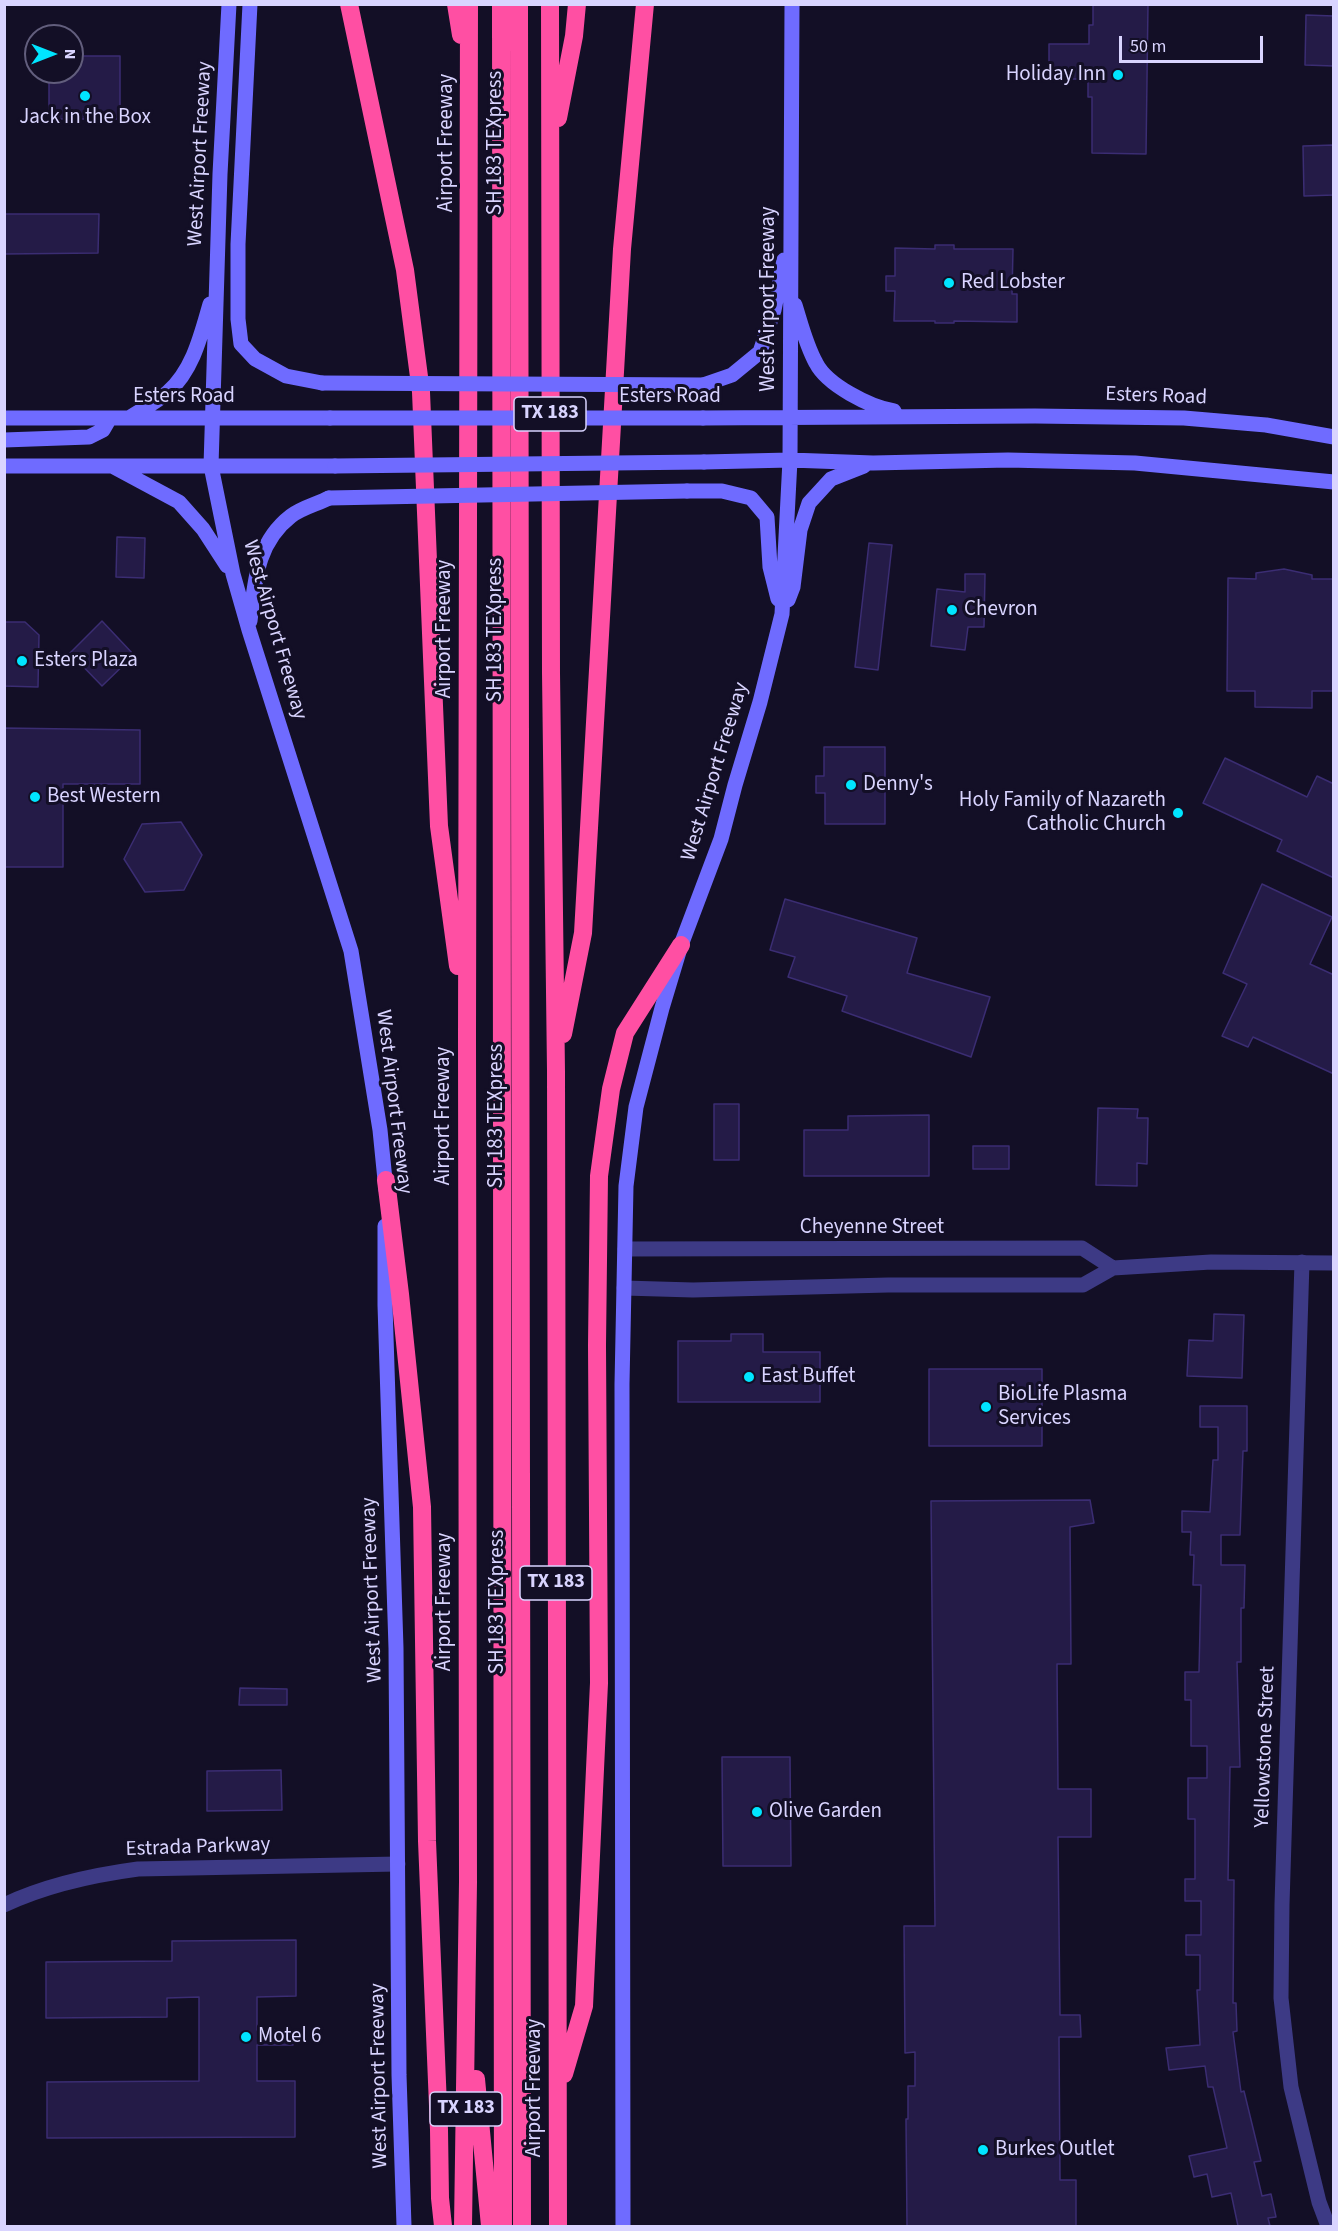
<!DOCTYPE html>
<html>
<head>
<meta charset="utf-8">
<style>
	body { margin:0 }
	#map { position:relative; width:1338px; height:2231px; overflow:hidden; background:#130f26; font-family:"Source Sans 3",sans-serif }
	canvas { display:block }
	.frame { position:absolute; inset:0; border:6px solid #d9d4ff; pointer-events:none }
	.north { position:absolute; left:24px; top:24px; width:60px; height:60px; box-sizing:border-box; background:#130f26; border:2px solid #625e7d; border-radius:50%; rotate:90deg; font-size:16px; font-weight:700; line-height:24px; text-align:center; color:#d9d4ff }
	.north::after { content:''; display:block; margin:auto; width:21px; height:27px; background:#00e5ff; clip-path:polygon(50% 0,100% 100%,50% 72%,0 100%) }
	.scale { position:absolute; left:1119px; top:36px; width:144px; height:27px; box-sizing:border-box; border:3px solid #d9d4ff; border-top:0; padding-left:8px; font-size:18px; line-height:21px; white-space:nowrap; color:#d9d4ff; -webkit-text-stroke:4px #130f26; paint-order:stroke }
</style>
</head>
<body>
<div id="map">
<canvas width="1338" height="2231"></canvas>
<div class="frame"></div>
<div class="north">N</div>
<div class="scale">50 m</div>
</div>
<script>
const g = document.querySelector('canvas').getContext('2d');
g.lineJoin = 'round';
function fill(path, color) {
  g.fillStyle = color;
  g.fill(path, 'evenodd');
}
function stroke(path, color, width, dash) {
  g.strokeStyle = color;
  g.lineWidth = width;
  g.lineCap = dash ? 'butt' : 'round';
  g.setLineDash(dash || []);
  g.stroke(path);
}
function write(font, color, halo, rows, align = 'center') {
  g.font = font + ' "Source Sans 3",sans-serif';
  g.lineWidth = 6;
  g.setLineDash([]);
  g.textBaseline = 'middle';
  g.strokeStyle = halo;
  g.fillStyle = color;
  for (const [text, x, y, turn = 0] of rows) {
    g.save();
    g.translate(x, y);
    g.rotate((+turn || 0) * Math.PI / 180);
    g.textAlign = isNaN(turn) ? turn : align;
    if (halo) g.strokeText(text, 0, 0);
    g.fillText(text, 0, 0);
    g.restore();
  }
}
const building = new Path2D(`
	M 1093,4 L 1148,4 L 1146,154 L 1092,153 L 1092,97 L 1088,97 L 1088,79 L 1049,79 L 1049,44 L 1089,44 L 1089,25 L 1093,25 Z
	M 1306,15 L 1334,16 L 1334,66 L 1305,65 Z
	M 72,56 L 120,56 L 120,119 L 49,119 L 49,72 L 72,72 Z
	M 1334,145 L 1334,195 L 1304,196 L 1303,146 Z
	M 4,214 L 99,214 L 98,253 L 4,254 Z
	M 935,245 L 954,245 L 954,249 L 1013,249 L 1012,294 L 1017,294 L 1017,322 L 954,321 L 954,323 L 935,323 L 935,321 L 894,321 L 895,291 L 886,291 L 886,276 L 895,276 L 895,248 L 935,249 Z
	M 117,537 L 145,538 L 144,578 L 116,577 Z
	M 869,543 L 892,545 L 878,670 L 855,667 Z
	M 1284,569 L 1312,575 L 1312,579 L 1334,579 L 1334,691 L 1312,691 L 1312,708 L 1255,707 L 1255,691 L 1227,691 L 1228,578 L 1256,579 L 1256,573 Z
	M 965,574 L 985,574 L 984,627 L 968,627 L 965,650 L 931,646 L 937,589 L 965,592 Z
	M 102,621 L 134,655 L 102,686 L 70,653 Z
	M 4,622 L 25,622 L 39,635 L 38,687 L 4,686 Z
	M 4,728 L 140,730 L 140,784 L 63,784 L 63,867 L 4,867 Z
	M 824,747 L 885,747 L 885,824 L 825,824 L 825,793 L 816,793 L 816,776 L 824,776 Z
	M 1225,758 L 1307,797 L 1317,776 L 1334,784 L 1334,878 L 1277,851 L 1282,840 L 1203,803 Z
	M 181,822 L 202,855 L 184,890 L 145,892 L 124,859 L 142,824 Z
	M 1262,884 L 1332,917 L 1310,964 L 1334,975 L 1334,1074 L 1253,1037 L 1248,1047 L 1222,1036 L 1247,984 L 1223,973 Z
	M 785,899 L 917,938 L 907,973 L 990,997 L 971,1057 L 842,1011 L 847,996 L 788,977 L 795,957 L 770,950 Z
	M 714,1104 L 739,1104 L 739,1160 L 714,1160 Z
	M 1098,1108 L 1138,1109 L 1137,1118 L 1148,1118 L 1147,1164 L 1137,1163 L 1137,1186 L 1096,1185 Z
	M 929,1115 L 929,1176 L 804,1176 L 804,1130 L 848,1130 L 848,1116 Z
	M 973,1146 L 1009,1146 L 1009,1169 L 973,1169 Z
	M 1214,1314 L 1244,1315 L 1242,1378 L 1187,1376 L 1189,1340 L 1213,1341 Z
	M 731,1334 L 763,1334 L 763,1352 L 820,1352 L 820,1402 L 678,1402 L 678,1341 L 731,1341 Z
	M 929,1369 L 1042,1369 L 1042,1446 L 929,1446 Z
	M 1200,1406 L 1247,1406 L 1247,1451 L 1243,1451 L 1240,1535 L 1221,1535 L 1221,1565 L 1245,1565 L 1244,1608 L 1241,1608 L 1241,1662 L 1237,1662 L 1240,1767 L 1230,1767 L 1228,1880 L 1234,1880 L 1233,2003 L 1236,2003 L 1237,2031 L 1233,2032 L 1241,2092 L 1244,2091 L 1261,2161 L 1254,2162 L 1262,2196 L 1271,2194 L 1276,2217 L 1268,2218 L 1270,2226 L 1238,2226 L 1231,2193 L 1212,2197 L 1207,2174 L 1194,2177 L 1189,2156 L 1227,2148 L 1213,2087 L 1208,2087 L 1205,2066 L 1169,2070 L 1166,2048 L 1200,2045 L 1197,1990 L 1200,1990 L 1200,1955 L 1186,1955 L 1186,1935 L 1201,1935 L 1201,1901 L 1185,1901 L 1185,1879 L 1195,1879 L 1195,1819 L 1188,1819 L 1188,1778 L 1207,1778 L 1207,1746 L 1191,1746 L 1191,1700 L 1185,1700 L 1185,1672 L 1199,1672 L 1201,1585 L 1193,1585 L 1194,1555 L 1190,1555 L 1191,1532 L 1182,1532 L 1182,1511 L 1210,1512 L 1213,1460 L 1218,1460 L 1218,1427 L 1200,1427 Z
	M 1090,1500 L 1094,1523 L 1070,1527 L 1071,1664 L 1057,1664 L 1058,1789 L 1091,1789 L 1091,1837 L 1058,1837 L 1060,2015 L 1080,2015 L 1081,2037 L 1059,2037 L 1060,2180 L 1076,2180 L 1076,2226 L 907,2226 L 906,2119 L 908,2119 L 908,2086 L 915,2086 L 915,2052 L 905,2053 L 904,1926 L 935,1926 L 931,1501 Z
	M 240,1688 L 287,1689 L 287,1705 L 239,1705 Z
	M 722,1757 L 790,1757 L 791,1866 L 723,1866 Z
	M 281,1770 L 282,1810 L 207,1811 L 207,1771 Z
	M 296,1940 L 296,1996 L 257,1997 L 257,2030 L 293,2030 L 293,2045 L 257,2045 L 257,2081 L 295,2081 L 295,2137 L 47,2138 L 47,2082 L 199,2081 L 199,1997 L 167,1998 L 167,2017 L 46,2018 L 46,1962 L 172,1961 L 172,1941 Z`);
const minor = new Path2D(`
	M 1302,1262 L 1282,1904 L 1281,1998 L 1291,2087 L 1319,2202 L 1328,2226`);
const tertiary = new Path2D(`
	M 625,1249 L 1082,1248 L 1113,1268
	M 624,1288 L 693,1290 L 888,1285 L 1083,1285 L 1113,1268 L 1211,1262 L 1334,1263
	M 4,1905 C 46,1885 93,1875 138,1869 L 398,1864`);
const secondary = new Path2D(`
	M 229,4 L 220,174 L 211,466 L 233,574 L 249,630 L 351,951 L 380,1130 L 386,1190
	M 250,4 L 238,244 L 238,319 L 241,344 L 255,359 L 286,376 L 322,383
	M 795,305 C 801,324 806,345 816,363 C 827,385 870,407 894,411
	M 703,385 L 732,375 L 760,352 L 774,310 L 784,260
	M 4,418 L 330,418
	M 129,418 C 141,410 157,402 168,392 C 193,370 201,335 210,304
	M 703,418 L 1035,416 L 1184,418 L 1266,425 L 1334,437
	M 4,440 L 89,437 L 103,430 L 110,418
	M 704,462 L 790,460 L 873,463 L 1008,460 L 1135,463 L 1334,482
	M 4,466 L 335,466
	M 112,466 L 179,502 L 203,529 L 227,566
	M 687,491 L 722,491 L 751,498 L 767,517 L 770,567 L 778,599
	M 788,600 L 793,587 L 800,530 L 809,503 L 831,479 L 864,466
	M 250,621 C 255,582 256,543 291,516 C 301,508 317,504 329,498
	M 385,1226 L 385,1305 L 396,1648 L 399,2075 L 404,2226
	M 623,2226 L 622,1384 L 626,1186 L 636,1107 L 662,1008 L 681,945 L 721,839 L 735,785 L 760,702 L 782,614 L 790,460 L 792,4`);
const motorway = new Path2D(`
	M 349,4 L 405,270 L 421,392 L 439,826 L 458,966
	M 456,4 L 461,35
	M 501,4 L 503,2226
	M 519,4 L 522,2226
	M 550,4 L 551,673 L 556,1071 L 558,2226
	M 558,118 L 574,36 L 577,4
	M 563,1034 L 583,933 L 622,249 L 645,4
	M 386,1180 L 400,1294 L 422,1507 L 427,1841 L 439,2130 L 440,2198 L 443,2226
	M 564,2074 L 584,2006 L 599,1683 L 597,1345 L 599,1176 L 611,1089 L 625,1033 L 681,945
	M 476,2079 L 490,2226
	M 463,2226 L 468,1882 L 467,1035 L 469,4`);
const secondaryBridge = new Path2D(`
	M 322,383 L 703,385
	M 330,418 L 703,418
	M 335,466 L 704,462
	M 329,498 L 687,491`);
const markers = [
	[1118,75,6,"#00e5ff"],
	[85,96,6,"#00e5ff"],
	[949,283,6,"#00e5ff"],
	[952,610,6,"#00e5ff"],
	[22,661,6,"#00e5ff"],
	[851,785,6,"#00e5ff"],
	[35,797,6,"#00e5ff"],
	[1178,813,6,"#00e5ff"],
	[749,1377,6,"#00e5ff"],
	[986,1407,6,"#00e5ff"],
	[757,1812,6,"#00e5ff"],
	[246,2037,6,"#00e5ff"],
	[983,2150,6,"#00e5ff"]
];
const shields = [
	[550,414,72],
	[556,1583,72],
	[466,2109,72]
];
const shieldNames = [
	["TX 183",550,414],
	["TX 183",556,1583],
	["TX 183",466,2109]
];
const poiNames = [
	["Holiday Inn",1106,75,"right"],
	["Jack in the Box",85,118,"center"],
	["Red Lobster",961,283],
	["Chevron",964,610],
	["Esters Plaza",34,661],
	["Denny's",863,785],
	["Best Western",47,797],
	["Holy Family of Nazareth",1166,801,"right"],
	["Catholic Church",1166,825,"right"],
	["East Buffet",761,1377],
	["BioLife Plasma",998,1395],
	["Services",998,1419],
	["Olive Garden",769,1812],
	["Motel 6",258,2037],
	["Burkes Outlet",995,2150]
];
const streetNames = [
	["Airport Freeway",447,143,-90],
	["SH 183 TEXpress",496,143,-90],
	["West Airport Freeway",201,154,-87],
	["West Airport Freeway",769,299,-90],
	["Esters Road",184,397],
	["Esters Road",670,397],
	["Esters Road",1156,397,2],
	["Airport Freeway",445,629,-90],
	["West Airport Freeway",274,630,74],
	["SH 183 TEXpress",496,630,-90],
	["West Airport Freeway",716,772,-73],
	["West Airport Freeway",393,1102,83],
	["Airport Freeway",444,1116,-90],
	["SH 183 TEXpress",497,1116,-90],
	["Cheyenne Street",872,1228],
	["West Airport Freeway",373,1590,-92],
	["Airport Freeway",445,1602,-90],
	["SH 183 TEXpress",498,1602,-90],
	["Yellowstone Street",1266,1747,-88],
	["Estrada Parkway",198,1848,-2],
	["West Airport Freeway",380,2076,-91],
	["Airport Freeway",535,2088,-90]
];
fill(building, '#241b47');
stroke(building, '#3b2d73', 1.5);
stroke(minor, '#3d3a85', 15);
stroke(tertiary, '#3d3a85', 15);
stroke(secondary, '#6f6bff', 15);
stroke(motorway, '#ff4fa3', 18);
stroke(secondaryBridge, '#6f6bff', 15);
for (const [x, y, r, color] of markers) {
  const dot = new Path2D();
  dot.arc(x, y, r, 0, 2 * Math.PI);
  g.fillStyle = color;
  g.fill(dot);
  stroke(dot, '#130f26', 2);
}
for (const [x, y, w] of shields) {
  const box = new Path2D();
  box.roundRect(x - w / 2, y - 17, w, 34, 4.5);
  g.fillStyle = '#130f26';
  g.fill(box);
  stroke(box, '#d9d4ff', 1.5);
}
write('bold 20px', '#d9d4ff', null, shieldNames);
write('21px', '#d9d4ff', '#130f26', poiNames, 'left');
write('21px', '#d9d4ff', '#130f26', streetNames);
</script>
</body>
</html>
